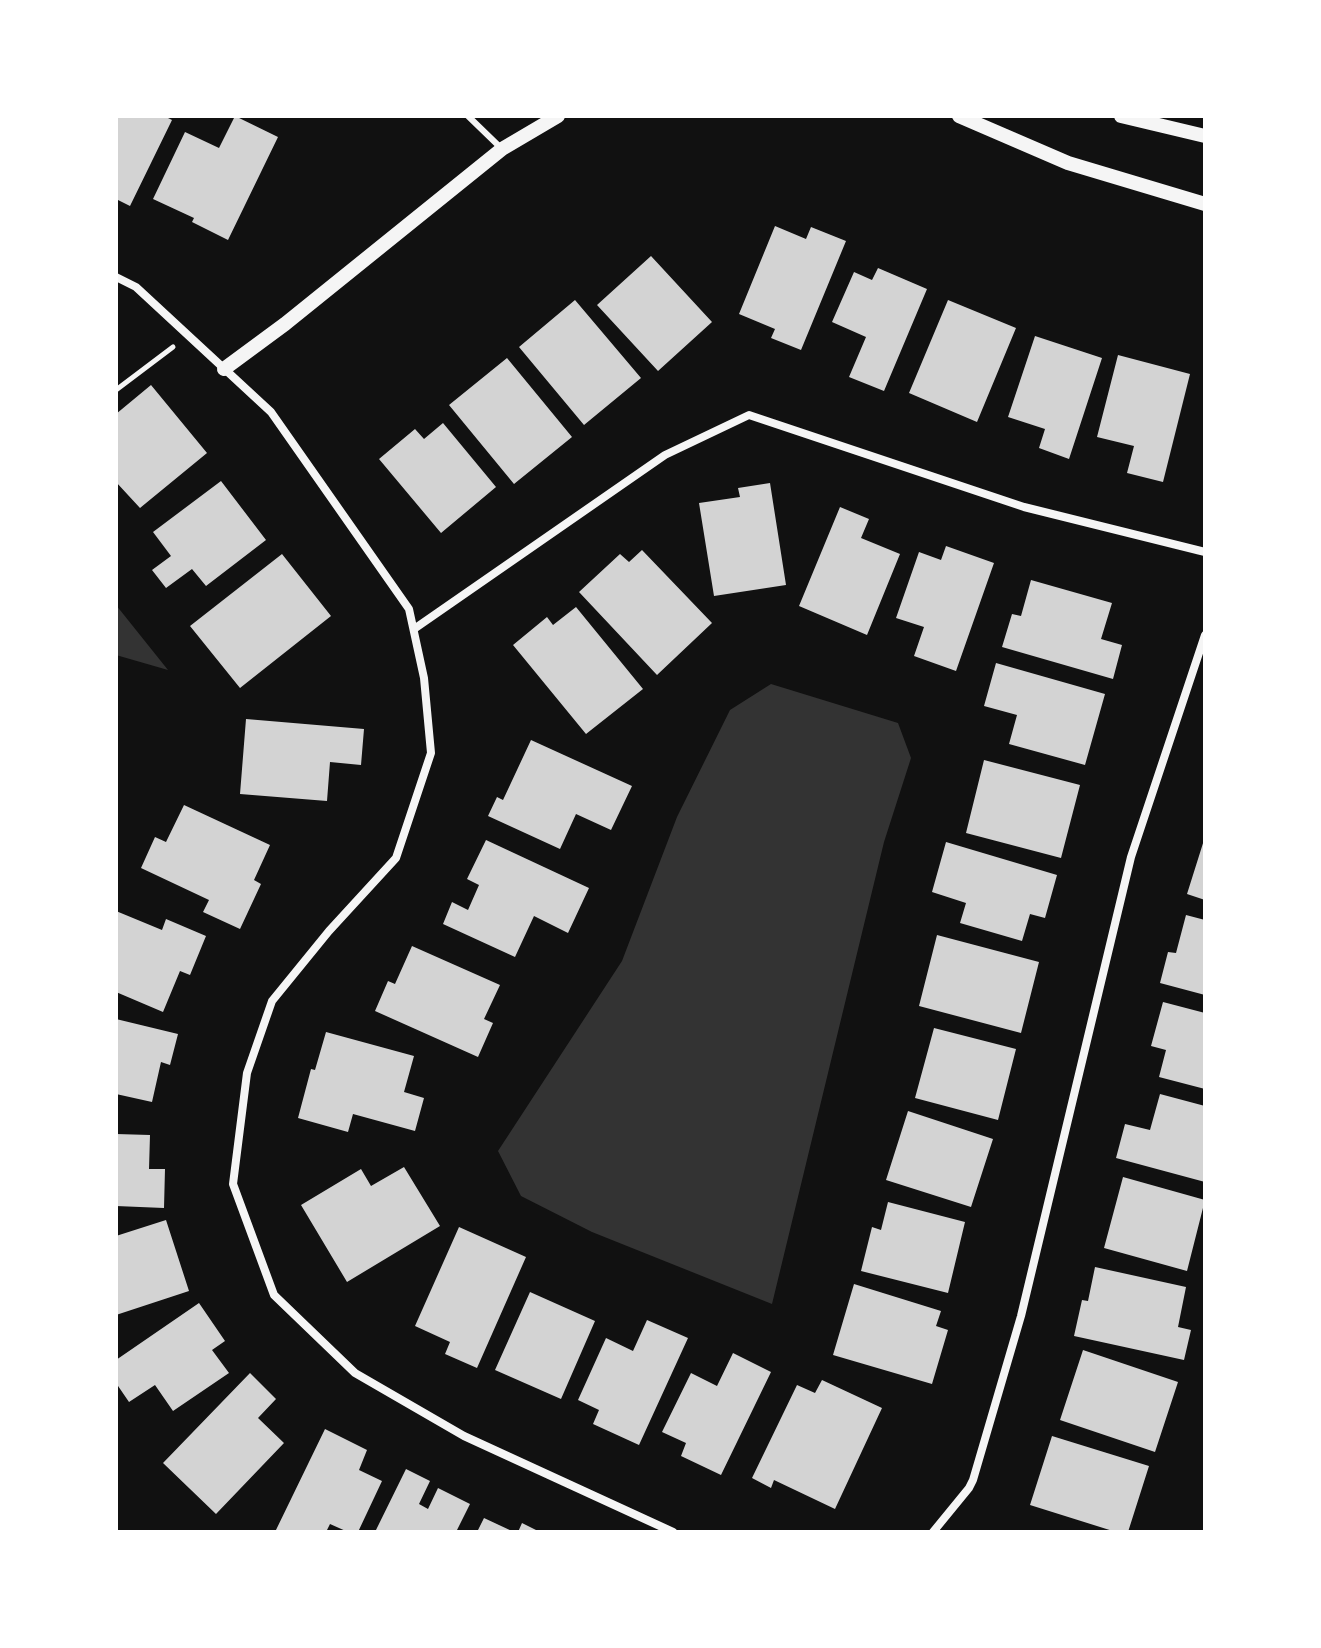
<!DOCTYPE html>
<html>
<head>
<meta charset="utf-8">
<style>
	body { margin:0 }
	#map { position:relative; width:1321px; height:1648px; overflow:hidden; background:#111; font-family:"Varela Round",sans-serif }
	canvas { display:block }
	.frame { position:absolute; inset:0; border:118px solid #fff; pointer-events:none }
</style>
</head>
<body>
<div id="map">
<canvas width="1321" height="1648"></canvas>
<div class="frame"></div>
</div>
<script>
const g = document.querySelector('canvas').getContext('2d');
g.lineJoin = 'round';
function fill(path, color) {
  g.fillStyle = color;
  g.fill(path, 'evenodd');
}
function stroke(path, color, width, dash) {
  g.strokeStyle = color;
  g.lineWidth = width;
  g.lineCap = dash ? 'butt' : 'round';
  g.setLineDash(dash || []);
  g.stroke(path);
}
const water = new Path2D(`
	M 116,605 L 168,670 L 116,655 Z
	M 771,684 L 898,723 L 911,758 L 884,842 L 772,1304 L 592,1232 L 521,1196 L 498,1151 L 622,961 L 677,817 L 730,710 Z`);
const building = new Path2D(`
	M 116,116 L 164,116 L 172,120 L 130,206 L 116,199 Z
	M 235,116 L 278,137 L 228,240 L 192,222 L 194,218 L 153,199 L 185,132 L 219,148 Z
	M 775,226 L 806,239 L 811,227 L 846,241 L 801,350 L 771,338 L 775,329 L 739,314 Z
	M 651,256 L 712,322 L 658,371 L 597,305 Z
	M 878,268 L 927,289 L 884,391 L 849,377 L 866,337 L 832,322 L 854,272 L 872,280 Z
	M 575,300 L 641,378 L 584,425 L 519,347 Z
	M 948,300 L 1016,328 L 977,422 L 909,393 Z
	M 1035,336 L 1102,358 L 1069,459 L 1039,448 L 1045,429 L 1008,417 Z
	M 1118,355 L 1190,374 L 1163,482 L 1127,473 L 1134,446 L 1097,437 Z
	M 507,358 L 572,437 L 514,484 L 449,405 Z
	M 151,385 L 207,453 L 140,508 L 116,482 L 116,414 Z
	M 443,423 L 496,487 L 441,533 L 379,459 L 415,429 L 424,439 Z
	M 221,481 L 266,540 L 206,586 L 192,569 L 166,588 L 152,570 L 171,556 L 153,532 Z
	M 770,483 L 786,585 L 714,596 L 699,503 L 740,497 L 738,488 Z
	M 840,507 L 869,519 L 861,538 L 900,554 L 867,635 L 799,606 Z
	M 946,546 L 994,563 L 956,671 L 914,656 L 924,627 L 896,618 L 919,552 L 941,560 Z
	M 642,550 L 712,623 L 657,675 L 579,592 L 620,554 L 629,562 Z
	M 282,554 L 331,616 L 240,688 L 190,626 Z
	M 1031,580 L 1112,603 L 1101,639 L 1122,645 L 1113,679 L 1002,647 L 1012,614 L 1021,616 Z
	M 576,607 L 643,689 L 586,734 L 513,645 L 547,617 L 553,625 Z
	M 996,663 L 1105,694 L 1085,765 L 1009,744 L 1017,715 L 984,706 Z
	M 246,719 L 364,729 L 361,765 L 330,762 L 327,801 L 240,794 Z
	M 531,740 L 632,786 L 611,830 L 576,814 L 560,849 L 488,816 L 497,797 L 503,800 Z
	M 984,760 L 1080,785 L 1061,858 L 966,833 Z
	M 184,805 L 270,845 L 254,880 L 261,884 L 240,929 L 203,912 L 209,900 L 141,868 L 155,837 L 166,842 Z
	M 486,840 L 589,888 L 568,933 L 534,916 L 515,957 L 443,924 L 452,902 L 468,910 L 479,885 L 467,879 Z
	M 1204,840 L 1205,840 L 1205,900 L 1187,894 Z
	M 946,842 L 1057,875 L 1045,918 L 1030,914 L 1022,941 L 960,923 L 966,903 L 932,892 Z
	M 116,911 L 162,930 L 166,919 L 206,936 L 190,975 L 180,971 L 163,1012 L 116,992 Z
	M 1186,915 L 1205,920 L 1205,995 L 1160,983 L 1168,952 L 1176,953 Z
	M 937,935 L 1039,962 L 1021,1033 L 919,1006 Z
	M 412,946 L 500,985 L 484,1019 L 493,1023 L 478,1057 L 375,1011 L 388,981 L 395,984 Z
	M 1163,1002 L 1205,1013 L 1205,1089 L 1159,1077 L 1166,1050 L 1151,1046 Z
	M 116,1019 L 178,1034 L 170,1065 L 161,1062 L 152,1102 L 116,1094 Z
	M 934,1028 L 1016,1049 L 998,1120 L 915,1098 Z
	M 326,1032 L 414,1056 L 404,1092 L 424,1098 L 415,1131 L 353,1114 L 348,1132 L 298,1118 L 311,1069 L 315,1070 Z
	M 1160,1094 L 1205,1106 L 1205,1182 L 1116,1158 L 1125,1124 L 1150,1130 Z
	M 908,1111 L 993,1139 L 971,1207 L 886,1180 Z
	M 116,1134 L 150,1135 L 149,1169 L 165,1169 L 164,1208 L 116,1206 Z
	M 404,1167 L 440,1226 L 347,1282 L 301,1205 L 361,1169 L 371,1186 Z
	M 1123,1177 L 1205,1200 L 1187,1271 L 1104,1248 Z
	M 888,1202 L 965,1222 L 948,1293 L 861,1271 L 872,1227 L 881,1230 Z
	M 166,1220 L 189,1291 L 116,1315 L 116,1236 Z
	M 459,1227 L 526,1257 L 477,1368 L 445,1354 L 450,1342 L 415,1326 Z
	M 1095,1267 L 1186,1287 L 1178,1327 L 1191,1330 L 1184,1360 L 1074,1336 L 1082,1300 L 1088,1301 Z
	M 854,1284 L 941,1311 L 936,1326 L 948,1330 L 932,1384 L 833,1355 Z
	M 530,1292 L 595,1321 L 561,1399 L 495,1370 Z
	M 199,1303 L 225,1341 L 212,1350 L 229,1373 L 173,1411 L 155,1385 L 129,1402 L 116,1383 L 116,1360 Z
	M 647,1320 L 688,1338 L 639,1445 L 593,1424 L 599,1410 L 578,1400 L 606,1338 L 633,1351 Z
	M 1083,1350 L 1178,1382 L 1155,1452 L 1060,1420 Z
	M 733,1353 L 771,1372 L 721,1475 L 681,1456 L 686,1443 L 662,1432 L 691,1373 L 717,1386 Z
	M 250,1373 L 276,1399 L 258,1418 L 284,1443 L 216,1514 L 163,1463 Z
	M 822,1380 L 882,1408 L 835,1509 L 774,1480 L 771,1488 L 752,1478 L 797,1385 L 815,1393 Z
	M 325,1429 L 367,1450 L 359,1470 L 382,1481 L 358,1532 L 348,1532 L 330,1524 L 326,1532 L 275,1532 Z
	M 1052,1436 L 1149,1466 L 1128,1532 L 1116,1532 L 1030,1505 Z
	M 406,1469 L 430,1481 L 419,1504 L 428,1509 L 438,1488 L 470,1504 L 456,1532 L 375,1532 Z
	M 484,1518 L 514,1532 L 477,1532 Z
	M 522,1523 L 540,1532 L 518,1532 Z`);
const path = new Path2D(`
	M 116,390 L 173,347`);
const service = new Path2D(`
	M 468,116 L 502,149`);
const minor = new Path2D(`
	M 116,277 L 136,287 L 271,412 L 409,609 L 424,678 L 431,753 L 396,858 L 329,931 L 272,1001 L 247,1073 L 233,1184 L 274,1295 L 355,1373 L 464,1436 L 673,1532
	M 414,629 L 665,455 L 749,415 L 1024,507 L 1205,552
	M 933,1532 L 969,1488 L 973,1480 L 1021,1316 L 1131,857 L 1205,635`);
const tertiary = new Path2D(`
	M 959,116 L 1068,163 L 1205,204
	M 1121,116 L 1205,136
	M 224,369 L 285,324 L 502,149 L 558,116`);
fill(water, '#333');
fill(building, '#d3d3d3');
stroke(path, '#f5f5f5', 5);
stroke(service, '#f5f5f5', 6);
stroke(minor, '#f5f5f5', 8);
stroke(tertiary, '#f5f5f5', 14);
</script>
</body>
</html>
